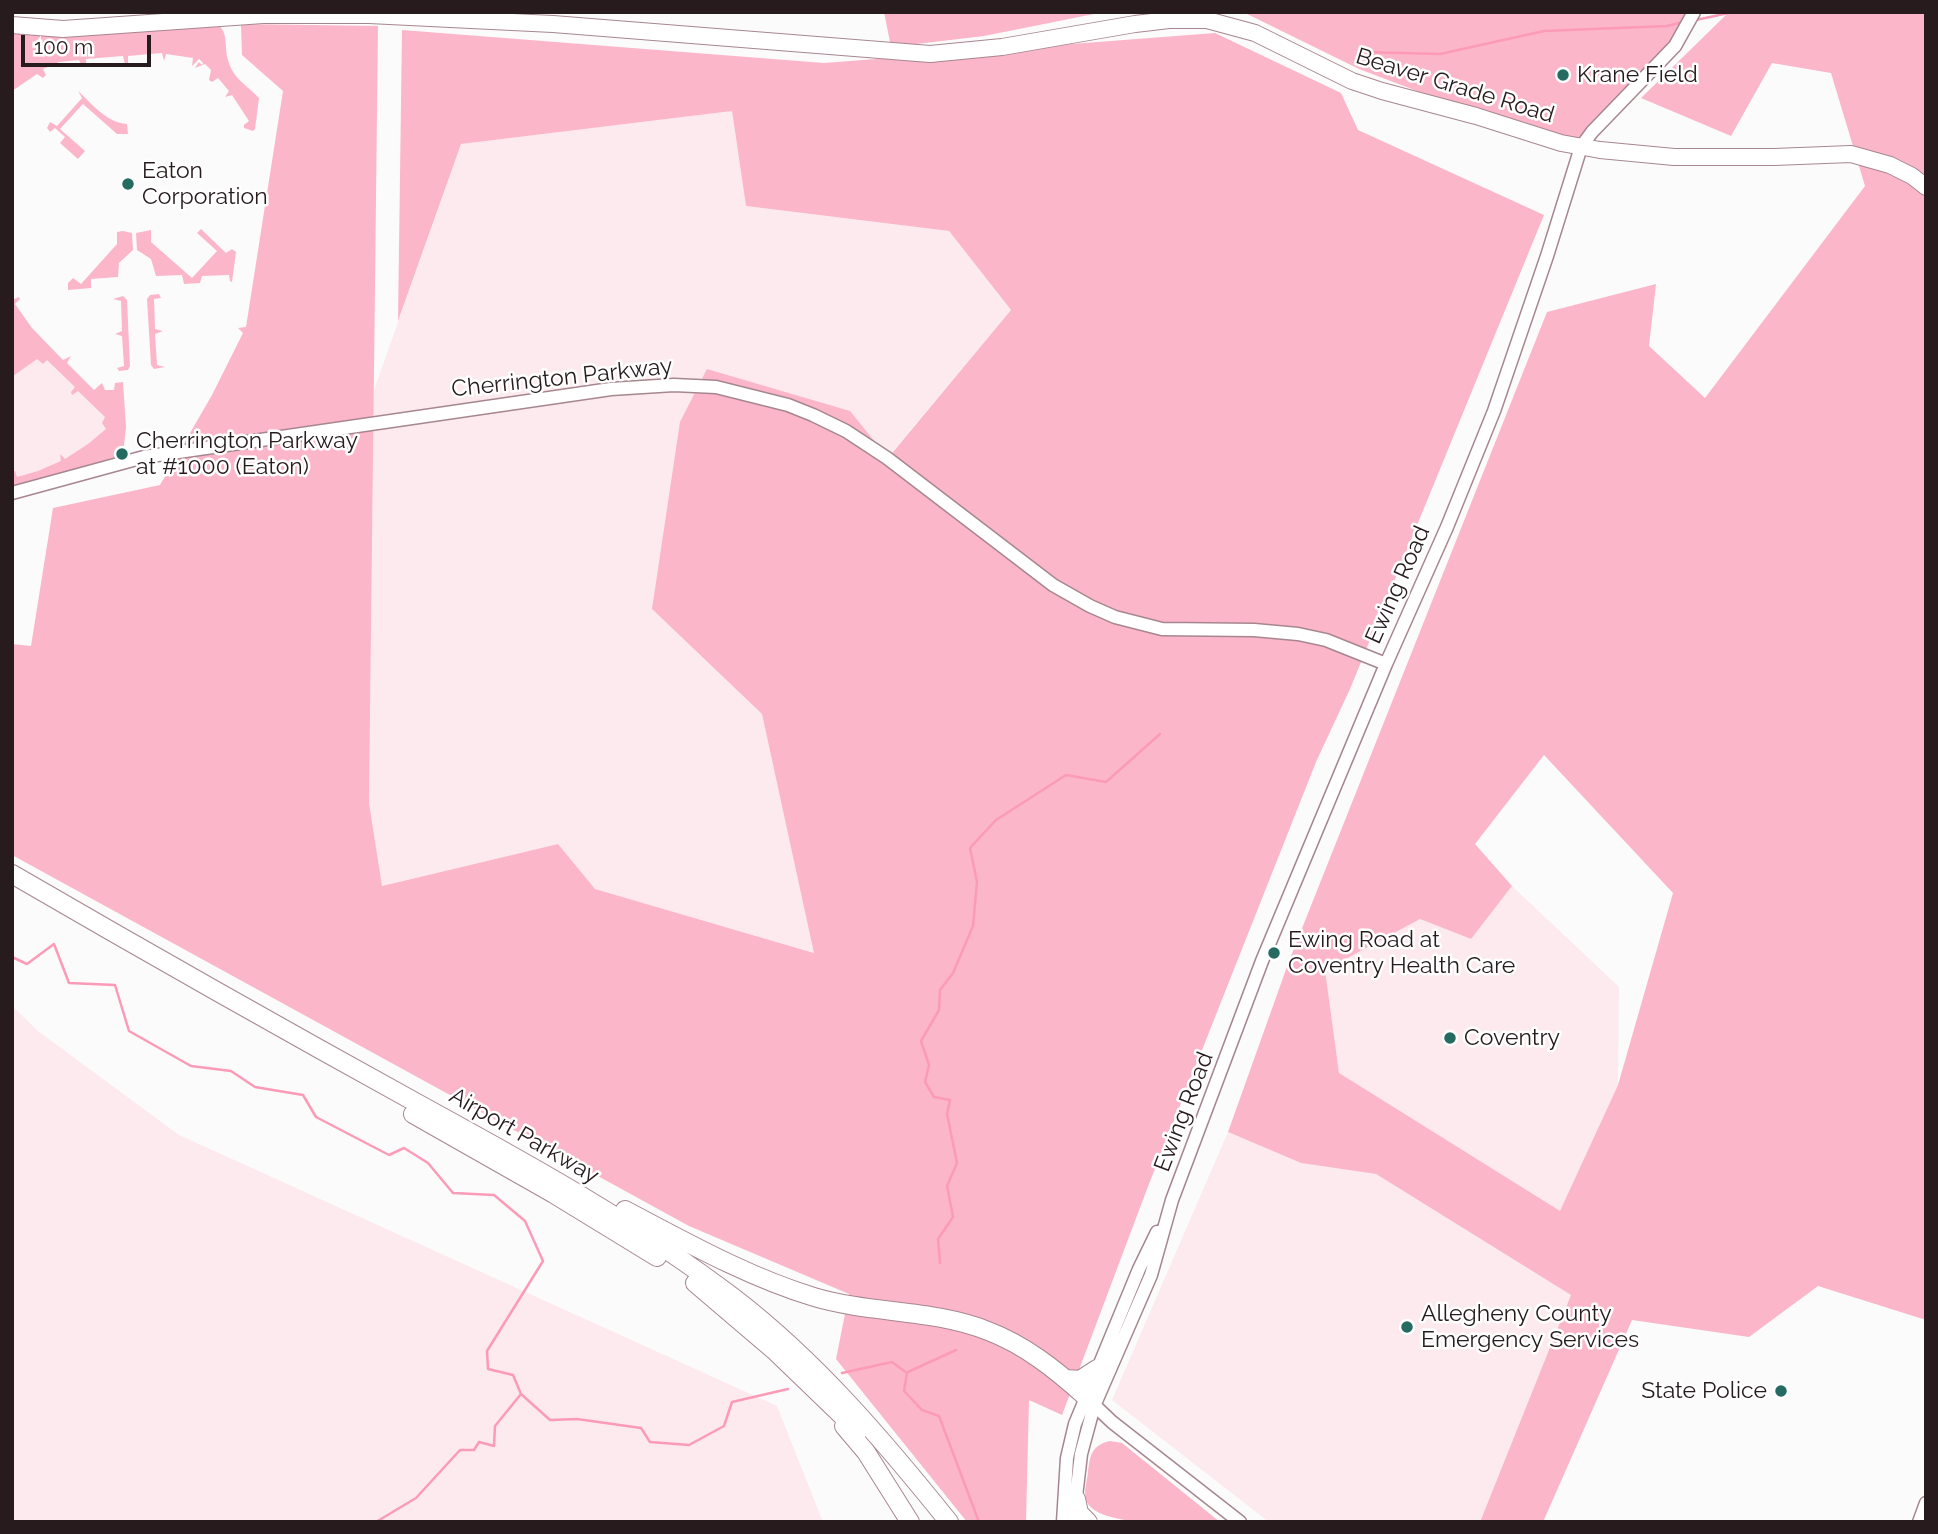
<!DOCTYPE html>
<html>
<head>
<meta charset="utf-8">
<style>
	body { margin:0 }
	#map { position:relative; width:1938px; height:1534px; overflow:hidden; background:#fbfbfb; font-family:Raleway,sans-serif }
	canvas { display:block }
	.frame { position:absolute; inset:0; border:14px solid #271b1e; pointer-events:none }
	.scale { position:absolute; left:21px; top:35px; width:130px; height:32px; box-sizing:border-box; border:4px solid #271b1e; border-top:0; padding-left:9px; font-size:21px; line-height:24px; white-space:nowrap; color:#271b1e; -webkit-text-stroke:5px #fff; paint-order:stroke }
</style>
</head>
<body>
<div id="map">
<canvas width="1938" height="1534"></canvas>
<div class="frame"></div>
<div class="scale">100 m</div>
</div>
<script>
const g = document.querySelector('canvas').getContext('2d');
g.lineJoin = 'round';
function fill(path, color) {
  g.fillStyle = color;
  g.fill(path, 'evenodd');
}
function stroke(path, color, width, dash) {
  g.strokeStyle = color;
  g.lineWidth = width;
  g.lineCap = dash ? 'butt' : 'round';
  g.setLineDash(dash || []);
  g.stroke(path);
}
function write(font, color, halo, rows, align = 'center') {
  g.font = font + ' Raleway,sans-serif';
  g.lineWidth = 5;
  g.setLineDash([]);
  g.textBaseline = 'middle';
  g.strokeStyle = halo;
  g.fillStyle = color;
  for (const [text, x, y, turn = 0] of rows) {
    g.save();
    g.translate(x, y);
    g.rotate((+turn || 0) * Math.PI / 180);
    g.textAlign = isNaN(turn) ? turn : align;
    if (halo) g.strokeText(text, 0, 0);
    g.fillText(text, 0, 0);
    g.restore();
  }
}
const built = new Path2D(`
	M 732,111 L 746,206 L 949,231 L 1011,310 L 887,458 L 652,609 L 762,714 L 815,953 L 594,889 L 558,844 L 382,886 L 369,803 L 374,390 L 461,144 Z
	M 12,312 L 120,425 L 113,441 L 12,490 Z
	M 1512,886 L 1619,987 L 1618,1085 L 1560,1212 L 1339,1074 L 1325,970 L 1420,919 L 1471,939 Z
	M 12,1006 L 38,1031 L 179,1135 L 777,1406 L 823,1522 L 12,1522 Z
	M 1228,1132 L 1301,1163 L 1376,1174 L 1571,1295 L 1480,1522 L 1269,1522 L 1112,1400 Z`);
const green = new Path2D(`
	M 884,12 L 1104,12 L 984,36 L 891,47 Z
	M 1243,12 L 1691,12 L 1665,50 L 1575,141 L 1446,102 L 1359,69 Z
	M 1729,12 L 1926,12 L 1926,1320 L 1818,1286 L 1749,1337 L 1632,1320 L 1543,1522 L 1480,1522 L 1571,1295 L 1376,1174 L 1301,1163 L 1228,1132 L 1289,961 L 1547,312 L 1656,284 L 1649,346 L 1705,398 L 1865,186 L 1831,73 L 1772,63 L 1731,136 L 1641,98 ZM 1544,755 L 1673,893 L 1618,1085 L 1560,1211 L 1339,1073 L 1325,970 L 1420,919 L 1471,939 L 1512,886 L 1475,844 Z
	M 217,24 C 229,32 224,47 228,60 C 233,79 247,85 259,98 L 255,129 L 253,131 L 244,128 L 244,125 L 249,121 L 232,95 L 225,97 L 229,91 L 218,78 L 212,82 L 209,80 L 211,70 L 205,64 L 195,68 L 199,62 L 202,65 L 203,63 L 199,59 L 192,66 L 193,58 L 166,54 L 164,61 L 162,53 L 128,56 L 128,63 L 125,64 L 123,56 L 86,59 L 86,66 L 82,67 L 79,60 L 59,62 L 43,69 L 46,75 L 43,78 L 37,74 L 12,91 L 14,66 L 12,30 Z
	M 241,24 L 378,26 L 369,803 L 382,886 L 558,844 L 595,889 L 814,953 L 762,714 L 652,609 L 680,422 L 707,369 L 850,411 L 888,458 L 1011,310 L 949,231 L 746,206 L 732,111 L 461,144 L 398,321 L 402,30 L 824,63 L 1215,33 L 1341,93 L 1358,130 L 1544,215 L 1350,689 L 1316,762 L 1147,1189 L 1062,1415 L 1029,1400 L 1026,1522 L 967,1522 L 836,1359 L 849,1294 L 689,1226 L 12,855 L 12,644 L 31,646 L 53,508 L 160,485 L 212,395 L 243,333 L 238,328 L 246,327 L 283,91 L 242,55 Z
	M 78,91 C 92,104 107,123 127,124 L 128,134 L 117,134 L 83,104 L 60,129 L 85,151 L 78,159 L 60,143 L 65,137 L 55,128 L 50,132 L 47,128 L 50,122 L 57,126 L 82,98 Z
	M 201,229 L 226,253 L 232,249 L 236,252 L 232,282 L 230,281 L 229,275 L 202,276 L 200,283 L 184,284 L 182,275 L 156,276 L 151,259 L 137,250 L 136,233 L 151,230 L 151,242 L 192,278 L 217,251 L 197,233 Z
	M 123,231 L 132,233 L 133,250 L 119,263 L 118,277 L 91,279 L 91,288 L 68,290 L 68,283 L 73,278 L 81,284 L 117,244 L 117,232 Z
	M 159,294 L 161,298 L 154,299 L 155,329 L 163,331 L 155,334 L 157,365 L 165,367 L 154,369 L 151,365 L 147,299 L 150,295 Z
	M 123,296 L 127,300 L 130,366 L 128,370 L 119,371 L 117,368 L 124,366 L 122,336 L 115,334 L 122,331 L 121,301 L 113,299 Z
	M 19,297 L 20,299 L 15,304 L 32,328 L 63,360 L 71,356 L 67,363 L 94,390 L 102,383 L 105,390 L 114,390 L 115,383 L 123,382 L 126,427 L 123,455 L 12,488 L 12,471 L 15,471 L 17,477 L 38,471 L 61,461 L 60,454 L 65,459 L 88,444 L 106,429 L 102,423 L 105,417 L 78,391 L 72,395 L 71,392 L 75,387 L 47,360 L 43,364 L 37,359 L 13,376 L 12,300 Z
	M 1110,1441 L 1122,1443 L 1220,1522 C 1191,1522 1106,1529 1088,1504 C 1082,1496 1087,1482 1088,1472 C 1090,1455 1092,1445 1110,1441 Z`);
const stream = new Path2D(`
	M 1696,20 L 1733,12
	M 1364,52 L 1440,54 L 1544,31 L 1667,26 L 1683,22
	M 12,957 L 27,964 L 54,944 L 69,983 L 115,985 L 129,1031 L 191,1066 L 231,1071 L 255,1087 L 303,1095 L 316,1117 L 389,1155 L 404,1148 L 428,1163 L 453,1193 L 494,1195 L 525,1221 L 543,1261 L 487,1351 L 488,1369 L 513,1375 L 521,1394 L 550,1420 L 577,1419 L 641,1428 L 650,1442 L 689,1445 L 724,1426 L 732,1402 L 788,1389
	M 940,1263 L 938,1239 L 953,1217 L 947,1186 L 957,1163 L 947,1114 L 950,1100 L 934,1097 L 925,1082 L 929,1065 L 921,1041 L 939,1010 L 940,990 L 953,973 L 973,926 L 977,882 L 970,848 L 996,820 L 1066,775 L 1106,782 L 1160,734
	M 908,1372 L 956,1350
	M 842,1373 L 892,1362 L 907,1373 L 904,1391 L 922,1410 L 939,1416 L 979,1522
	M 376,1522 L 416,1498 L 460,1450 L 474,1450 L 479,1442 L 494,1446 L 495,1426 L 521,1394`);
const minor = new Path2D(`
	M 12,493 L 144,457 L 611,389 L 674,385 L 716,387 L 788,405 L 813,415 L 846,431 L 887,458 L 1053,585 L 1090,606 L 1115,617 L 1162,629 L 1254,630 L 1298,634 L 1326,640 L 1386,664
	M 1091,1402 L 1112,1422 L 1240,1522
	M 1063,1522 L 1067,1458 L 1075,1424 L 1139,1269 L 1157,1232
	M 1073,1522 L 1081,1454 L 1094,1406 L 1151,1275 L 1172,1200 L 1262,961 L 1386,664 L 1447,527 L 1494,411 L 1547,256 L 1581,147 L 1592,132 L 1675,46 L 1694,12
	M 1919,1522 L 1926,1503`);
const major = new Path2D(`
	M 12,25 L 63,29 L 263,15 L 369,15 L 553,24 L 930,54 L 1002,47 L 1135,24 L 1169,20 L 1207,20 L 1255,33 L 1352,81 L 1382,91 L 1476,116 L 1561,143 L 1600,150 L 1674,157 L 1774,157 L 1851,154 L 1890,165 L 1912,176 L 1926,187`);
const highway = new Path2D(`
	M 12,874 C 148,953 286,1031 424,1107 C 530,1165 637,1224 734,1298 C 816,1361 884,1441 949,1522
	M 413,1114 L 554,1194 L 657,1257
	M 625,1210 C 686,1242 748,1277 814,1297 C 871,1314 933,1309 988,1331 C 1025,1345 1056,1370 1085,1396
	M 695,1283 L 776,1352 L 858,1431
	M 1066,1379 L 1080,1380 L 1097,1369
	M 844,1426 L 866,1452 L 910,1522
	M 1076,1499 L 1079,1513 L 1088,1522`);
const markers = [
	[1563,75,7,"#246b61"],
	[128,184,7,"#246b61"],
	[122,454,7,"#246b61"],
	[1274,953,7,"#246b61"],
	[1450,1038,7,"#246b61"],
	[1407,1327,7,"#246b61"],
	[1781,1391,7,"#246b61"]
];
const poiNames = [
	["Krane Field",1577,75],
	["Eaton",142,171],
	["Corporation",142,197],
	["Cherrington Parkway",136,441],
	["at #1000 (Eaton)",136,467],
	["Ewing Road at",1288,940],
	["Coventry Health Care",1288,966],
	["Coventry",1464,1038],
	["Allegheny County",1421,1314],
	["Emergency Services",1421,1340],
	["State Police",1767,1391,"right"]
];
const streetNames = [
	["Beaver Grade Road",1455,86,17],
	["Cherrington Parkway",562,378,-6],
	["Ewing Road",1398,585,-66],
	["Ewing Road",1184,1112,-69],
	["Airport Parkway",524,1136,30]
];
fill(built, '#fceaee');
fill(green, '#fcb6c9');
stroke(stream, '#fc9bb7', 2.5);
stroke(minor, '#a7878f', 15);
stroke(major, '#a7878f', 18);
stroke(highway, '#a7878f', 20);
stroke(minor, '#fff', 12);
stroke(major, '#fff', 16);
stroke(highway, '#fff', 18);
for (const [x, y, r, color] of markers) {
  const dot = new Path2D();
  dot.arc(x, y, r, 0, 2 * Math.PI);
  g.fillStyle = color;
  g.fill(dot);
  stroke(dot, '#fff', 2.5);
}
write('23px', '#271b1e', '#fff', poiNames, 'left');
write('23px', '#271b1e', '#fff', streetNames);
</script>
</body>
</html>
